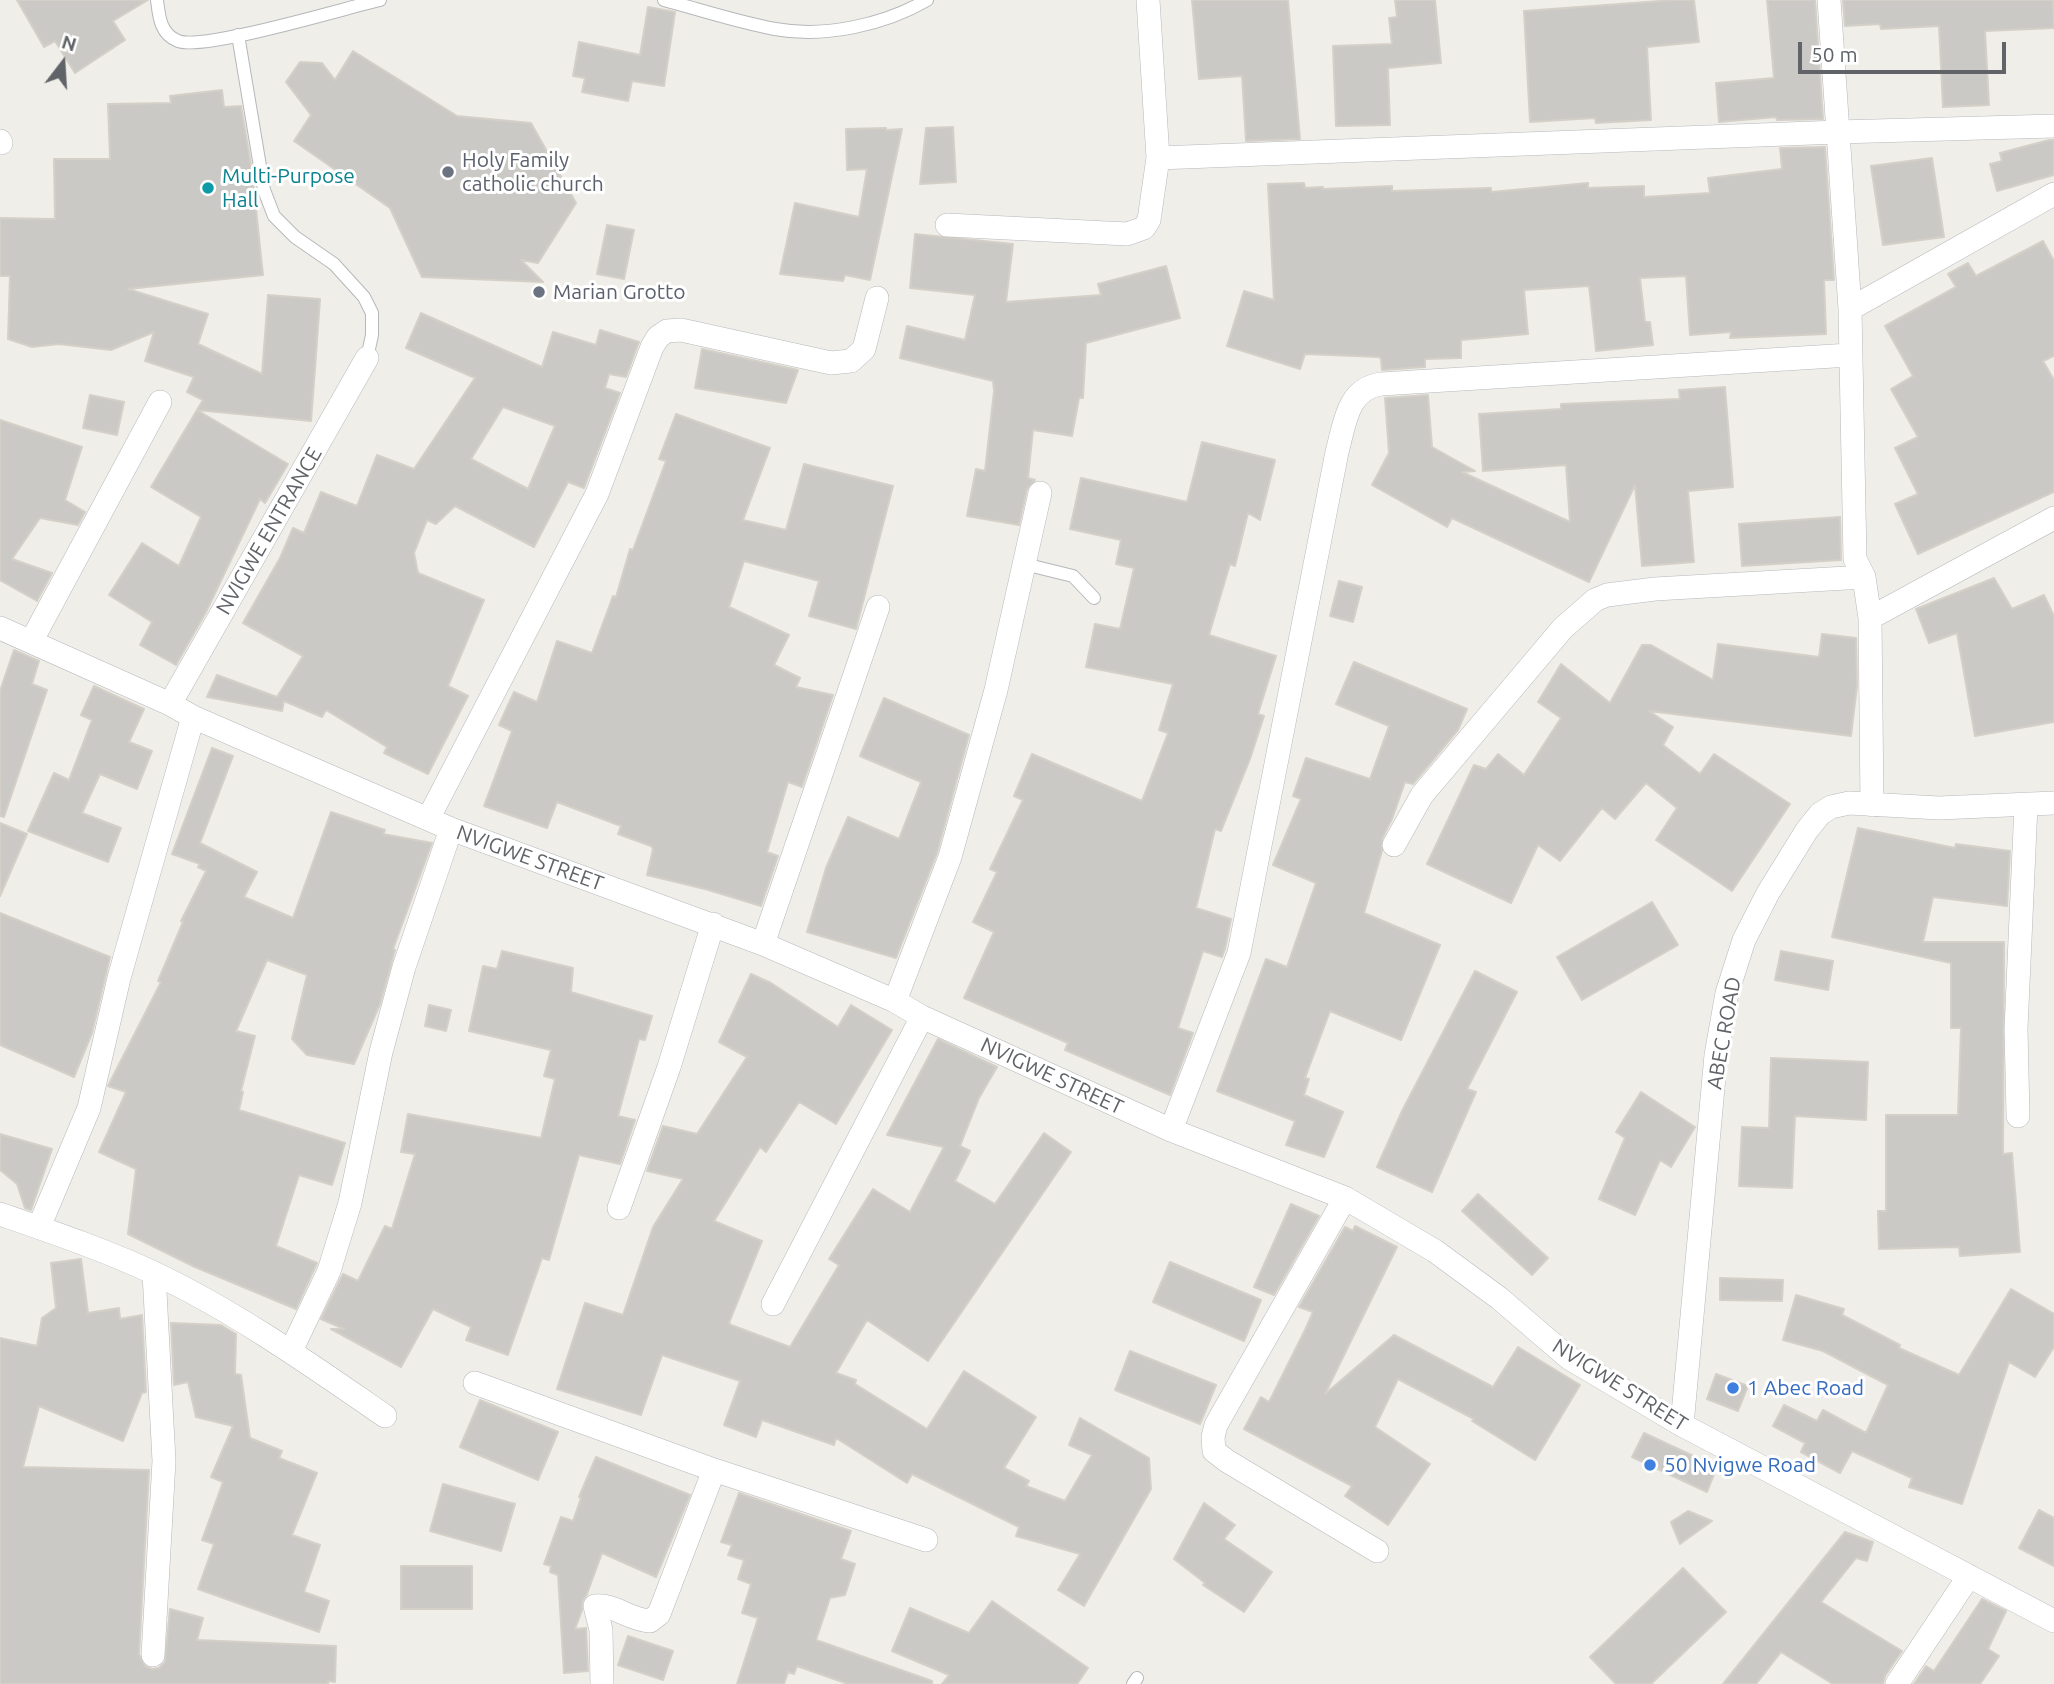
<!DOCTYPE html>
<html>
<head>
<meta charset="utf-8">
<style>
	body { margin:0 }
	#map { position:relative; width:2054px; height:1684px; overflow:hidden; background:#f0eee9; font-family:Ubuntu,sans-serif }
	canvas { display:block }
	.north { position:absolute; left:28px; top:28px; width:70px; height:70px; -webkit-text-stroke:5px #fff; paint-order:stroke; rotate:17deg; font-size:19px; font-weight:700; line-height:28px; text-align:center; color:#606367 }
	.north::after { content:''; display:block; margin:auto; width:24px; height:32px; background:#606367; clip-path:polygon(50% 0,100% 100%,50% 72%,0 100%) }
	.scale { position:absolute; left:1798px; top:42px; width:208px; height:32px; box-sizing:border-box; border:4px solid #606367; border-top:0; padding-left:9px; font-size:21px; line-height:24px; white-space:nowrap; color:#606367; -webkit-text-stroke:5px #fff; paint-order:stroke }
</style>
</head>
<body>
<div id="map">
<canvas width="2054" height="1684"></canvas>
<div class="north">N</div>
<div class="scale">50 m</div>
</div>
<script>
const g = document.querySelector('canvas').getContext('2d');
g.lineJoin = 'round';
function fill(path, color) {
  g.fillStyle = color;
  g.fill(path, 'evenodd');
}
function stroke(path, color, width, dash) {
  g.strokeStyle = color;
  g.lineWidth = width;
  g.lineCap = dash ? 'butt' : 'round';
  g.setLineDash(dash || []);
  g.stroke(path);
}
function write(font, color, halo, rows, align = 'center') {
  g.font = font + ' Ubuntu,sans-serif';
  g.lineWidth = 6;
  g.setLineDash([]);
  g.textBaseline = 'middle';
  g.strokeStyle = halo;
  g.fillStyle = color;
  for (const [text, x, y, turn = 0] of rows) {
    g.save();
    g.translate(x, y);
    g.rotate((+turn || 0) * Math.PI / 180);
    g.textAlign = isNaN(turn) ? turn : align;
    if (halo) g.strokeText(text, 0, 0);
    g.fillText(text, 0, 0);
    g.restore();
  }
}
const building = new Path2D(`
	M 17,0 L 148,0 L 113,21 L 125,40 L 75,73 L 55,41 L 44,47 Z
	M 1192,0 L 1288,0 L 1300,139 L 1246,141 L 1242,76 L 1199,79 Z
	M 1395,0 L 1435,0 L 1441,63 L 1388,68 L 1390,125 L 1336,126 L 1333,46 L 1392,44 L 1389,18 L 1397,17 Z
	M 1674,0 L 1694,0 L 1699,42 L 1647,47 L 1651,120 L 1596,123 L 1595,118 L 1530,122 L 1524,11 Z
	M 1767,0 L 1815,0 L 1823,119 L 1777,120 L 1776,117 L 1719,122 L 1716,83 L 1774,78 Z
	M 1843,0 L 2053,0 L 2054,28 L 1985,31 L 1989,105 L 1943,107 L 1939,26 L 1881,29 L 1880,24 L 1845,26 Z
	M 648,7 L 675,12 L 664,86 L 632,81 L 628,101 L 582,92 L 585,78 L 573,76 L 579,42 L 640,55 Z
	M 353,51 L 457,116 L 531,123 L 576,203 L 538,263 L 521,260 L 543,282 L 422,277 L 390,208 L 294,141 L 311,115 L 286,82 L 300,62 L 322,63 L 335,80 Z
	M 222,90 L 224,107 L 241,106 L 252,171 L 263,275 L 128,289 L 208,314 L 198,344 L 262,374 L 268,295 L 320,299 L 315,369 L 311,421 L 197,410 L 288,464 L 265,503 L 260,499 L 206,612 L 176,665 L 140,645 L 152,622 L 109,595 L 142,543 L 179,566 L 201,517 L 151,487 L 203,400 L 187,392 L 194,377 L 145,361 L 154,332 L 111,350 L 59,344 L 32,347 L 8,339 L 10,276 L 0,276 L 0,218 L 55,219 L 54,159 L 110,159 L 108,104 L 171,103 L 170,96 Z
	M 953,127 L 956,182 L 920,184 L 926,128 Z
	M 886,128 L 886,130 L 902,129 L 870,280 L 845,275 L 843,281 L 780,274 L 795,203 L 859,217 L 867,169 L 847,170 L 846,129 Z
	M 2049,140 L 2054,140 L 2054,175 L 1997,191 L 1990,164 L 2002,161 L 2000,153 Z
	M 1825,147 L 1834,280 L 1824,280 L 1826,334 L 1730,338 L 1731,332 L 1690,335 L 1686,276 L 1640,278 L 1645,322 L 1650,322 L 1653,345 L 1596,351 L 1589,286 L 1524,290 L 1528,334 L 1461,340 L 1461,358 L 1425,359 L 1425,367 L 1382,370 L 1381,359 L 1379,357 L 1305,354 L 1300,369 L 1227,346 L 1244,291 L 1274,300 L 1268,184 L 1304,183 L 1305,188 L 1323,187 L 1323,189 L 1392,186 L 1392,191 L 1491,188 L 1491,192 L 1588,183 L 1588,188 L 1644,186 L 1644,197 L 1710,193 L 1708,178 L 1782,169 L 1780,148 Z
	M 1932,158 L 1944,237 L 1883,245 L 1871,166 Z
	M 607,225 L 634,230 L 624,279 L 597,274 Z
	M 915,234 L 1013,244 L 1006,302 L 1101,295 L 1098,284 L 1166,266 L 1180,318 L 1086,343 L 1083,398 L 1079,398 L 1072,436 L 1033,430 L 1028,478 L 1035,480 L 1027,489 L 1019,525 L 967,516 L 976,469 L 985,471 L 994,391 L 993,381 L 900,358 L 907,326 L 965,340 L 975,295 L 910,288 Z
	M 2043,241 L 2054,261 L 2054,356 L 2043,361 L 2054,380 L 2054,492 L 1918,554 L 1895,504 L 1918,494 L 1895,448 L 1918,437 L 1891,389 L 1913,376 L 1885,326 L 1956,287 L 1948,274 L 1968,263 L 1976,276 Z
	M 421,313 L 542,367 L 553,332 L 596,345 L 600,330 L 639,342 L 626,377 L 609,374 L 605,388 L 620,393 L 584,488 L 568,482 L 534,547 L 455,506 L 436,524 L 427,520 L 414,553 L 418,573 L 484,600 L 448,686 L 468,696 L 428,774 L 384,753 L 387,747 L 326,710 L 322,717 L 284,701 L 282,711 L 207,697 L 217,675 L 277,697 L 303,656 L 243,623 L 280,558 L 293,528 L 304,533 L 321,492 L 357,506 L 377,455 L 414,469 L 475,378 L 406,348 ZM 503,407 L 555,426 L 528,489 L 471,459 Z
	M 702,349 L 798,370 L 786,403 L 695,388 Z
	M 1725,387 L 1733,487 L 1688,491 L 1694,562 L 1642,566 L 1635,485 L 1589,582 L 1452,518 L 1447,527 L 1372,485 L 1389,453 L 1385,398 L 1428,395 L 1432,447 L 1475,471 L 1462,472 L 1570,522 L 1566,465 L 1483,471 L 1479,414 L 1561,409 L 1561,404 L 1680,399 L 1679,390 Z
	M 90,395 L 124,402 L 117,435 L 83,428 Z
	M 676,414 L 770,448 L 743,520 L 786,530 L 804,464 L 893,486 L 856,629 L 809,616 L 819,581 L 744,561 L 729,607 L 789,635 L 774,665 L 800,678 L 796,687 L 833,695 L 802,787 L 788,782 L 767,852 L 778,856 L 761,906 L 705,889 L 647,875 L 653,849 L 651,846 L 618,834 L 621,826 L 557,802 L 547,828 L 484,806 L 512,731 L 499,725 L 514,692 L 537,702 L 557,641 L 592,653 L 613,596 L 616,597 L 630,549 L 633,550 L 666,461 L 659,459 Z
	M 0,420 L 82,447 L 65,500 L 85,512 L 78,525 L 40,518 L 12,559 L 52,573 L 37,601 L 0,580 Z
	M 1202,442 L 1275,460 L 1260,520 L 1248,513 L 1235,566 L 1230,564 L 1209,635 L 1276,656 L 1258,714 L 1264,716 L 1250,759 L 1221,831 L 1215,829 L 1196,908 L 1231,919 L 1225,949 L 1222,957 L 1203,951 L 1178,1028 L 1193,1033 L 1170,1095 L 1065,1050 L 1068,1043 L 964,998 L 994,932 L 973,922 L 997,872 L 990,869 L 1023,800 L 1014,796 L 1032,754 L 1142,801 L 1168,733 L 1159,730 L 1173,684 L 1086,667 L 1095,624 L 1120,629 L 1134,568 L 1116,564 L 1121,540 L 1070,529 L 1081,478 L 1187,502 Z
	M 1840,517 L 1841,560 L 1742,566 L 1739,524 Z
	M 1994,578 L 2012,609 L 2044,595 L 2054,616 L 2054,722 L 1975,736 L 1957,633 L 1929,643 L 1916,609 Z
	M 1339,581 L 1362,587 L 1353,622 L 1330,616 Z
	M 1822,634 L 1856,638 L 1857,686 L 1851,736 L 1649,711 L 1673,727 L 1663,745 L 1700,774 L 1714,754 L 1790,804 L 1732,891 L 1656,840 L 1677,808 L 1646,783 L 1615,819 L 1602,808 L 1560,861 L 1538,845 L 1511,903 L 1427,864 L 1474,765 L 1486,769 L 1498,754 L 1524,775 L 1561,718 L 1538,702 L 1561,664 L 1610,703 L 1642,645 L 1651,645 L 1713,680 L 1718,644 L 1819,657 Z
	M 14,650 L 39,661 L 32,684 L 47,690 L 4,817 L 0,816 L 0,691 Z
	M 1354,662 L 1467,709 L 1458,730 L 1413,784 L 1405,782 L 1392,819 L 1382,839 L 1382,851 L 1364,913 L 1440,945 L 1401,1040 L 1330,1011 L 1305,1078 L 1309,1079 L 1304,1095 L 1343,1112 L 1324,1157 L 1286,1145 L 1295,1121 L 1217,1091 L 1266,959 L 1287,967 L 1316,883 L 1273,865 L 1301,799 L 1293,796 L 1306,758 L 1370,779 L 1389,726 L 1336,704 Z
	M 94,686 L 144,709 L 129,742 L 152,751 L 137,789 L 100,774 L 82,813 L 121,828 L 108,862 L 28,831 L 54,773 L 69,780 L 92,720 L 81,715 Z
	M 884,698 L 969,735 L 937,853 L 896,958 L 807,932 L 826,868 L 848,817 L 899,839 L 921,782 L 860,756 Z
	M 212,748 L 233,756 L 200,843 L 257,872 L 244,897 L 293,918 L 331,812 L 385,830 L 383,834 L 432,843 L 393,949 L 395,950 L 380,1004 L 354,1064 L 307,1055 L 292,1039 L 307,975 L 267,960 L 236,1031 L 255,1036 L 241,1091 L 243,1092 L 239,1110 L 345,1143 L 332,1185 L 299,1175 L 276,1246 L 317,1263 L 296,1309 L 195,1267 L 128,1234 L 136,1169 L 99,1152 L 126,1092 L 108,1086 L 161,982 L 158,981 L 183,922 L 181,921 L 206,871 L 198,867 L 200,864 L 172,854 Z
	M 0,823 L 27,834 L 0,896 Z
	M 1858,828 L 1955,848 L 1956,844 L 2010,851 L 2007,906 L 1933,897 L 1923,942 L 2004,942 L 2003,1154 L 2012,1153 L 2020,1252 L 1960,1256 L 1959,1247 L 1879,1249 L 1878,1211 L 1886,1211 L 1886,1115 L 1958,1115 L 1961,1028 L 1951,1028 L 1951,963 L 1832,937 Z
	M 1652,902 L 1678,945 L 1582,1000 L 1557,957 Z
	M 0,913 L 110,957 L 92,1033 L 74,1077 L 0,1045 Z
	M 502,951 L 573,968 L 571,992 L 652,1016 L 645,1040 L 639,1039 L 618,1116 L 635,1120 L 620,1164 L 579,1155 L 549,1260 L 542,1258 L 508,1355 L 466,1340 L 471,1327 L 433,1309 L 401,1367 L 331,1329 L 344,1329 L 321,1319 L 343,1274 L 358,1281 L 385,1226 L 392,1229 L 415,1154 L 401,1152 L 408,1114 L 541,1138 L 555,1079 L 544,1076 L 551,1050 L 469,1031 L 483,966 L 497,969 Z
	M 1781,951 L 1833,961 L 1828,990 L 1775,980 Z
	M 1475,971 L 1517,992 L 1467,1089 L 1476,1092 L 1432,1192 L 1377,1167 L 1402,1111 Z
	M 751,974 L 771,983 L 838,1027 L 851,1005 L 892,1030 L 836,1124 L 799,1102 L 766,1152 L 760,1147 L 714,1221 L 762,1241 L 729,1323 L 731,1325 L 790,1347 L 839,1265 L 829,1259 L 873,1189 L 910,1212 L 944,1147 L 887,1135 L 938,1039 L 997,1067 L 979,1098 L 960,1146 L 970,1151 L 955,1181 L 995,1204 L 1044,1133 L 1071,1152 L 928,1361 L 867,1320 L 836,1373 L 856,1380 L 855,1384 L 927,1429 L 964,1371 L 1036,1417 L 1004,1468 L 1029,1481 L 1026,1486 L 1065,1501 L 1092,1455 L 1069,1445 L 1080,1418 L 1149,1458 L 1151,1489 L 1084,1606 L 1058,1590 L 1080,1554 L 1016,1536 L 1019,1527 L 912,1474 L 907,1483 L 836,1438 L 834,1445 L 762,1420 L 756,1437 L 724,1425 L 740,1381 L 662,1355 L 641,1415 L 557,1389 L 585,1303 L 623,1315 L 653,1227 L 683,1179 L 647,1171 L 663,1126 L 697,1134 L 747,1057 L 719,1042 Z
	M 429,1005 L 451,1010 L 446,1031 L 425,1026 Z
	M 1771,1058 L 1868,1062 L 1866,1120 L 1795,1116 L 1792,1188 L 1739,1186 L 1742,1127 L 1769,1128 Z
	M 1641,1092 L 1695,1127 L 1671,1167 L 1660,1160 L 1635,1215 L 1599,1199 L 1625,1138 L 1616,1132 Z
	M 0,1134 L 52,1149 L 31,1210 L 25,1208 L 17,1184 L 0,1170 Z
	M 1478,1194 L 1548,1258 L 1532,1275 L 1462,1211 Z
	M 1291,1204 L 1319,1216 L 1274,1295 L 1254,1287 Z
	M 1355,1226 L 1397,1247 L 1325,1394 L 1394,1335 L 1493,1387 L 1518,1347 L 1580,1385 L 1535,1460 L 1472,1421 L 1474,1419 L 1398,1379 L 1375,1427 L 1430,1464 L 1388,1525 L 1345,1496 L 1352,1486 L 1244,1429 L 1261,1397 L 1269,1402 L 1305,1330 L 1313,1312 L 1299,1307 L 1345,1227 L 1353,1231 Z
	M 81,1259 L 88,1313 L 119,1308 L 120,1319 L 142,1315 L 146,1392 L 142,1393 L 123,1441 L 39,1406 L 23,1467 L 149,1470 L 139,1654 L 145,1666 L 152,1669 L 159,1668 L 165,1662 L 170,1609 L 203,1618 L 197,1640 L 336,1646 L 335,1682 L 328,1681 L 328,1684 L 0,1684 L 0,1338 L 37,1346 L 42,1318 L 56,1308 L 51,1263 Z
	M 1170,1262 L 1261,1300 L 1244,1341 L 1153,1302 Z
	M 1720,1278 L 1783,1280 L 1782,1301 L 1720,1300 Z
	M 2011,1289 L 2054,1314 L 2054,1347 L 2035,1377 L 2009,1362 L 1962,1504 L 1909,1487 L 1912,1478 L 1852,1451 L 1840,1473 L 1801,1452 L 1805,1443 L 1773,1426 L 1784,1405 L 1817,1421 L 1823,1410 L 1866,1433 L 1888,1385 L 1823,1351 L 1783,1340 L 1796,1295 L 1844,1309 L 1842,1315 L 1900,1345 L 1899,1348 L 1959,1375 Z
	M 171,1323 L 221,1325 L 236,1334 L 235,1374 L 241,1375 L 250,1438 L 282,1451 L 279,1458 L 317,1473 L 292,1535 L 320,1545 L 304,1592 L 329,1601 L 319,1632 L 198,1589 L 214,1544 L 202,1540 L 223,1482 L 211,1477 L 233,1426 L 196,1417 L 188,1382 L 174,1385 Z
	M 1130,1351 L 1216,1385 L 1200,1424 L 1115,1390 Z
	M 1716,1374 L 1748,1386 L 1738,1411 L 1707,1399 Z
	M 480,1400 L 558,1432 L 538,1480 L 460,1447 Z
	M 1644,1433 L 1717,1467 L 1707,1492 L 1632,1457 Z
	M 596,1457 L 690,1495 L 656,1577 L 602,1553 L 587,1594 L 582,1602 L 582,1610 L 575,1629 L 586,1628 L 588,1671 L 564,1673 L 558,1575 L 550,1572 L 551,1566 L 544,1564 L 561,1517 L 573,1521 L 581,1498 L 579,1497 Z
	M 443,1484 L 515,1504 L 501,1551 L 430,1531 Z
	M 739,1493 L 851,1531 L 841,1559 L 855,1564 L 845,1595 L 830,1598 L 816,1640 L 932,1681 L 932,1684 L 848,1684 L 797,1666 L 794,1674 L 788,1672 L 784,1684 L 737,1684 L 758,1618 L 742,1613 L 751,1584 L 738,1579 L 744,1560 L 728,1555 L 732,1545 L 721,1542 Z
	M 1204,1503 L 1235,1525 L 1224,1539 L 1272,1572 L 1244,1612 L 1203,1585 L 1205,1583 L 1174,1559 Z
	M 2039,1510 L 2054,1518 L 2054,1566 L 2019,1548 Z
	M 1688,1511 L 1712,1521 L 1680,1544 L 1671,1522 Z
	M 1845,1532 L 1873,1542 L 1867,1561 L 1856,1558 L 1821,1602 L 1902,1651 L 1885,1676 L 1883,1684 L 1833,1684 L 1781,1652 L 1756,1684 L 1723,1684 Z
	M 401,1566 L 472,1566 L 472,1609 L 401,1609 Z
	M 1683,1568 L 1726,1612 L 1651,1684 L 1616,1684 L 1590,1657 Z
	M 1982,1599 L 2006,1611 L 1988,1649 L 1999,1656 L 1980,1684 L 1914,1684 L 1926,1666 L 1934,1671 Z
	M 992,1601 L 1088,1668 L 1077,1684 L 942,1684 L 949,1675 L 892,1651 L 910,1608 L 969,1633 Z
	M 628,1636 L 673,1651 L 663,1680 L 618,1665 Z`);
const service = new Path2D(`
	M 157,0 C 159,16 160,34 178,41 C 203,51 345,8 380,0
	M 664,0 C 701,10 737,22 775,29 C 824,38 884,25 927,0
	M 238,35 L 264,190 L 274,216 L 295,237 L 334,264 L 364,297 L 372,313 L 372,335 L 367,358
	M 1024,564 L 1073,576 L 1094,598
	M 1133,1684 L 1137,1678`);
const minor = new Path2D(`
	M 1829,0 L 1850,309 L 1855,559 L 1864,577 L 1870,618 L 1872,805
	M 0,141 L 1,143
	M 1158,158 L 1838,132 L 2054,126
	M 947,225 L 1127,234 L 1144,228 L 1149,220 L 1158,158 L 1148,0
	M 1850,309 L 2054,194
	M 1870,618 L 2054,518
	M 0,628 L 170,704 L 193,717 L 451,829 L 763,944 L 895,1001 L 922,1017 L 1171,1130 L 1345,1198 L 1435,1251 L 1499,1298 L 1569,1358 L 1682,1425 L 2054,1621
	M 32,640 L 160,402
	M 170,704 L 367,358
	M 428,819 L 597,494 L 652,347 L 658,337 L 667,331 L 681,330 L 831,363 L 851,361 L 864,349 L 877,298
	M 1394,845 L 1422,795 L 1563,628 L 1595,600 L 1607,595 L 1655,589 L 1864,577
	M 763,944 L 878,607
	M 895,1001 L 950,857 L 996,690 L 1040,493
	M 2018,1116 L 2016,1029 L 2026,805
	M 1171,1130 L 1239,953 L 1337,452 C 1345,423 1347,389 1381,384 L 1850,355
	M 1345,1198 L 1216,1425 L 1213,1437 L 1214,1451 L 1227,1461 L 1377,1551
	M 619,1208 L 669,1067 L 713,924
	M 0,1214 C 52,1232 105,1250 154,1273 C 236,1312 311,1365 385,1416
	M 39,1227 L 89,1108 L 119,978 L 193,717
	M 773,1304 L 922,1017
	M 291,1351 L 329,1271 L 350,1203 L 381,1052 L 404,967 L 451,829
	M 475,1383 L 714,1470 L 926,1540
	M 1682,1425 L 1716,1055 L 1727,993 L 1744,940 L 1768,893 L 1807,830 L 1820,814 L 1831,807 L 1849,803 L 1939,808 L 2054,803
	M 153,1655 L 164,1461 L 154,1273
	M 602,1684 L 601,1630 L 595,1606 C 614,1604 630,1620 650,1621 L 659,1614 L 714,1470
	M 1897,1684 L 1969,1576`);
const markers = [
	[448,172,7,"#6b7280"],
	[208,188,7,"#0f9aa8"],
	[539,292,7,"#6b7280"],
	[1733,1388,7,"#3f7fe0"],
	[1650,1465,7,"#3f7fe0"]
];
const worshipNames = [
	["Holy Family",462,160],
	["catholic church",462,184],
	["Marian Grotto",553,292]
];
const cultureNames = [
	["Multi-Purpose",222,176],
	["Hall",222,200]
];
const streetNames = [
	["NVIGWE ENTRANCE",269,531,-60],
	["NVIGWE STREET",530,858,20],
	["ABEC ROAD",1724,1033,-80],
	["NVIGWE STREET",1052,1076,25],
	["NVIGWE STREET",1620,1385,32]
];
const shopNames = [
	["1 Abec Road",1747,1388],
	["50 Nvigwe Road",1664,1465]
];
fill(building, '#cbc9c5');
stroke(building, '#d4d0c8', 2);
stroke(service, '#b5b8bb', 14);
stroke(minor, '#b5b8bb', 24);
stroke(service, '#fff', 12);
stroke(minor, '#fff', 23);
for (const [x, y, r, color] of markers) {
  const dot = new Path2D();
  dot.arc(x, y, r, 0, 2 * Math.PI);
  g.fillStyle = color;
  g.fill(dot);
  stroke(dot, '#fff', 2.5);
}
write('21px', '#5b616d', '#fff', worshipNames, 'left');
write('21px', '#0d838f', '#fff', cultureNames, 'left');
write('21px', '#606367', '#fff', streetNames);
write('21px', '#366cbe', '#fff', shopNames, 'left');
</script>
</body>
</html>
